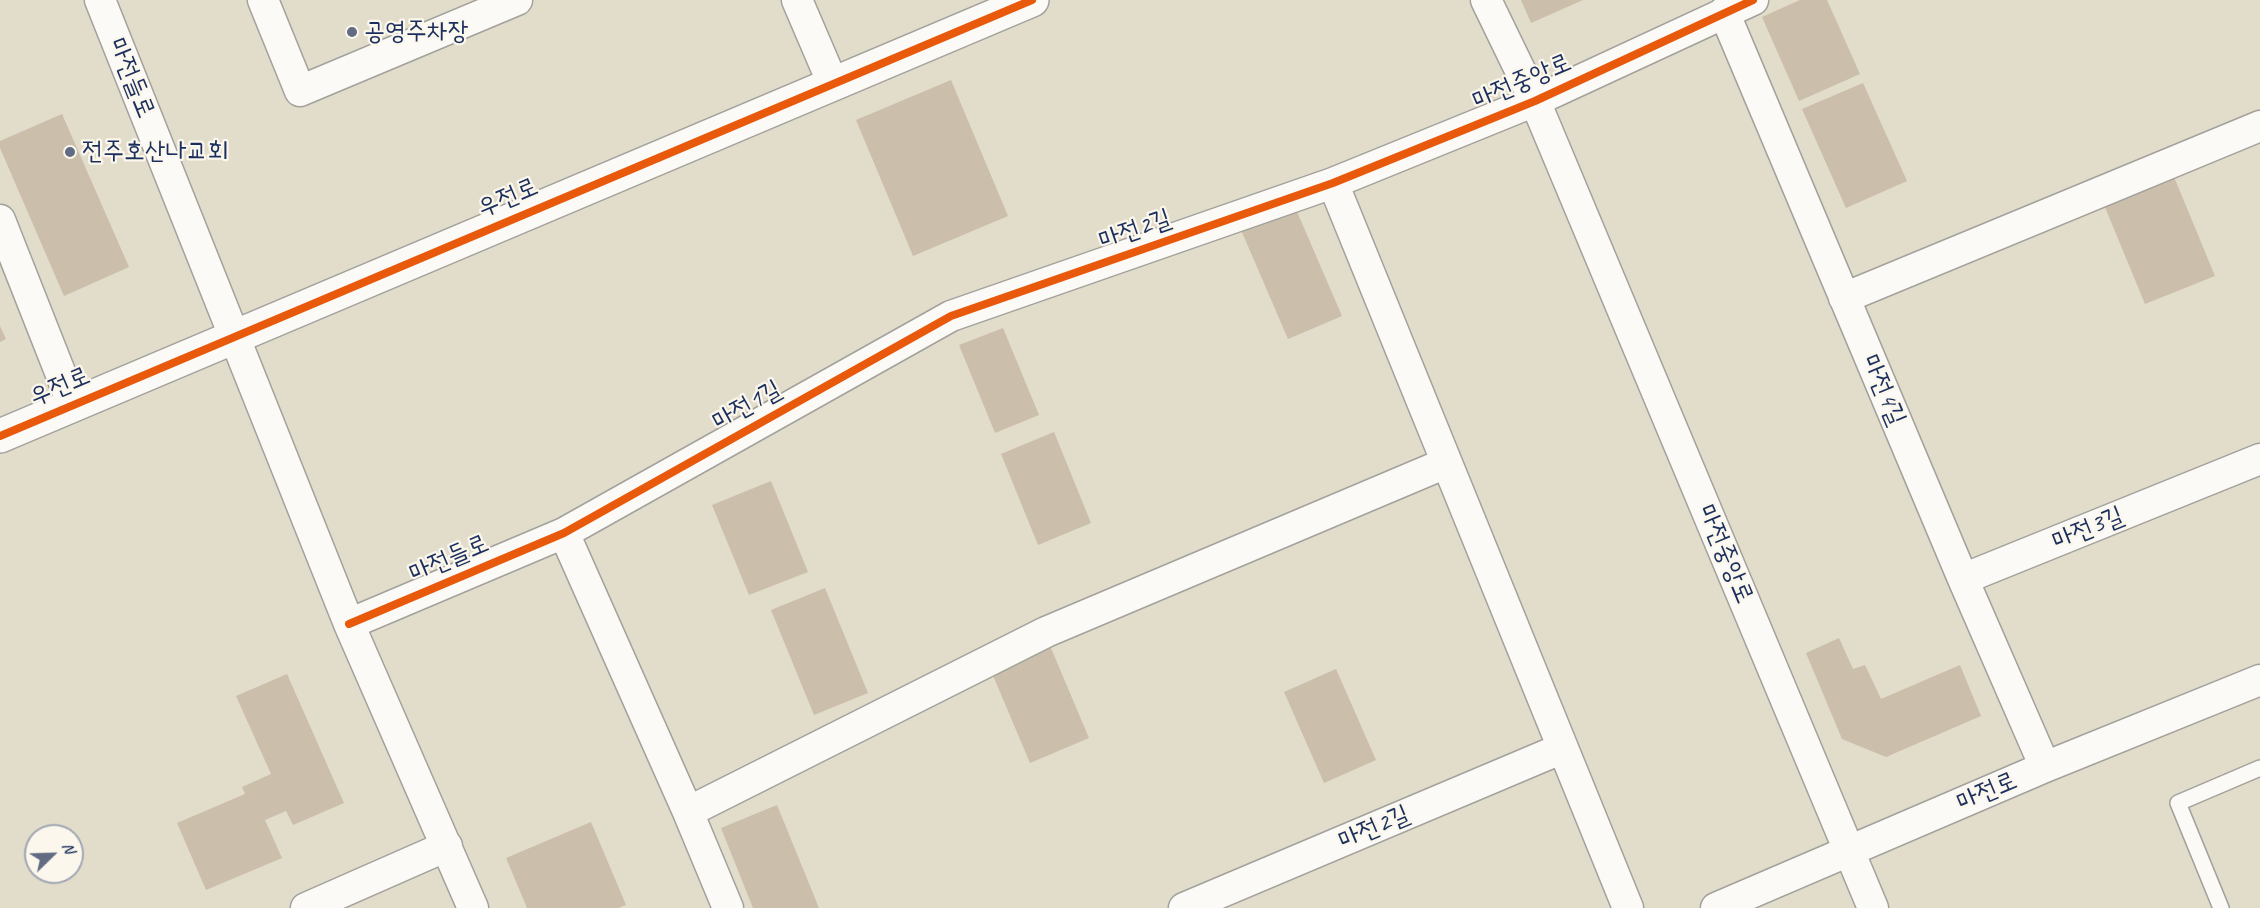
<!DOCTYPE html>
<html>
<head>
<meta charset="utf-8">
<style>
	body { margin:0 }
	#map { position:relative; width:2260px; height:908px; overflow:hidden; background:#e2dcca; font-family:Caveat,sans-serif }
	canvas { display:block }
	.north { position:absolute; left:24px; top:824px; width:60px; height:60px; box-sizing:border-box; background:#fbf7ec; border:2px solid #a1a7b3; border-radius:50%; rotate:67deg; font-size:16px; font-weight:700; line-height:24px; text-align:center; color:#1b2f5e }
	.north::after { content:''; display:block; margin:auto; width:21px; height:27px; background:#616c84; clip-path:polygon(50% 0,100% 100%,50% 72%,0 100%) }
</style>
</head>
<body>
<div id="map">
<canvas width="2260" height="908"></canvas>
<div class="north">N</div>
</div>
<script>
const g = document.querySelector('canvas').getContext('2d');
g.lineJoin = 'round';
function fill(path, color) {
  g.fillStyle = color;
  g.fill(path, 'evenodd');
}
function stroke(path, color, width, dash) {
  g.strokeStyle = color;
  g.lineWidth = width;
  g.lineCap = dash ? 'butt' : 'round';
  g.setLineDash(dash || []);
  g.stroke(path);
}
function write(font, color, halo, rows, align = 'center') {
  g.font = font + ' Caveat,"Poor Story",sans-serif';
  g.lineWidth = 4.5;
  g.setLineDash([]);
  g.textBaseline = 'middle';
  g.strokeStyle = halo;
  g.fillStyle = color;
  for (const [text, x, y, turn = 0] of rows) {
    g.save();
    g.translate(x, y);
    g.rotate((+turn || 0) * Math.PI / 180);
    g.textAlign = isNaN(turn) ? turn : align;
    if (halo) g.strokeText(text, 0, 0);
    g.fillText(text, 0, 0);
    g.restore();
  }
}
const building = new Path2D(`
	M 1521,0 L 1583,0 L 1531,23 Z
	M 1800,0 L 1827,0 L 1860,74 L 1799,101 L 1762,17 Z
	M 951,80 L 1008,216 L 913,256 L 856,120 Z
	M 1863,83 L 1907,181 L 1846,208 L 1802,109 Z
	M 62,114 L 129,267 L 64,296 L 0,148 L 0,141 Z
	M 2172,172 L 2215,276 L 2145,304 L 2102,200 Z
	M 1292,200 L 1342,316 L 1288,339 L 1238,223 Z
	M 0,326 L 6,339 L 0,342 Z
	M 1003,328 L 1039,415 L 995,433 L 959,345 Z
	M 1054,432 L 1091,523 L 1038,545 L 1001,454 Z
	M 771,481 L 808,572 L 749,595 L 712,505 Z
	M 825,588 L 868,693 L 814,715 L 771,610 Z
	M 1839,638 L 1853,669 L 1865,665 L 1881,699 L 1960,665 L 1981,716 L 1886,757 L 1842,739 L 1806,653 Z
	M 1048,641 L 1089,738 L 1030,763 L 989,666 Z
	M 1336,669 L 1376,760 L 1324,783 L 1284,692 Z
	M 287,674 L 344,803 L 293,825 L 286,811 L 265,820 L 282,858 L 206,890 L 177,823 L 245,794 L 242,787 L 271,774 L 236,696 Z
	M 777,805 L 819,908 L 753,908 L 721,828 Z
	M 591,822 L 626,905 L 618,908 L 527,908 L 506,858 Z`);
const service = new Path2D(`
	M 2221,908 L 2178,803 L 2260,768`);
const minor = new Path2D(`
	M 100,0 L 349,624 L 473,908
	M 263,0 L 300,91 L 517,0
	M 797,0 L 833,84
	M 1486,0 L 1535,101 L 1873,908
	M 1724,12 L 1963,579 L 2045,767
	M 1333,183 L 1628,908
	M 0,220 L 73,405
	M 1844,298 L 2260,126
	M 564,533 L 688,812 L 728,908
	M 1963,579 L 2260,459
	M 349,624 L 564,533 L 951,316 L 1333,183 L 1535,101 L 1753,0
	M 688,812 L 1046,632 L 1446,463
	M 306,908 L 447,846
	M 1184,908 L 1563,748
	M 1716,908 L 2045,767 L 2260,680`);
const tertiary = new Path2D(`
	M 0,436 L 1032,0`);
const cycleway = new Path2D(`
	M 0,436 L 1032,0
	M 349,624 L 564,533 L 951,316 L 1333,183 L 1535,101 L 1753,0`);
const markers = [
	[352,32,6,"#616c84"],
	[70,152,6,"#616c84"]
];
const poiNames = [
	["공영주차장",364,32],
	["전주호산나교회",82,152]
];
const streetNames = [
	["마전들로",131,78,68],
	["마전중앙로",1522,82,-23],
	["우전로",508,198,-23],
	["마전2길",1135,230,-19],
	["우전로",60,387,-23],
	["마전4길",1883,390,67],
	["마전1길",747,406,-29],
	["마전3길",2088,529,-22],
	["마전중앙로",1725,554,67],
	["마전들로",449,559,-23],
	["마전로",1987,792,-23],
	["마전2길",1374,828,-23]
];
fill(building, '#cbbeaa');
stroke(service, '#a2a19c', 18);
stroke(minor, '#a2a19c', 33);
stroke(tertiary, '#a2a19c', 36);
stroke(service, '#fbfaf7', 15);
stroke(minor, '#fbfaf7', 30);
stroke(tertiary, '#fbfaf7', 33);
stroke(cycleway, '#e8590c', 8);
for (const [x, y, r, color] of markers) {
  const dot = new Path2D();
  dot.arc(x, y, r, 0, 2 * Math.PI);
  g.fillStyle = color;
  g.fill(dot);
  stroke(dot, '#fbf7ec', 2);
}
write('26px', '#1b2f5e', '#fbf7ec', poiNames, 'left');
write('26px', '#1b2f5e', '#fbf7ec', streetNames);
</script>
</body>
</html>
